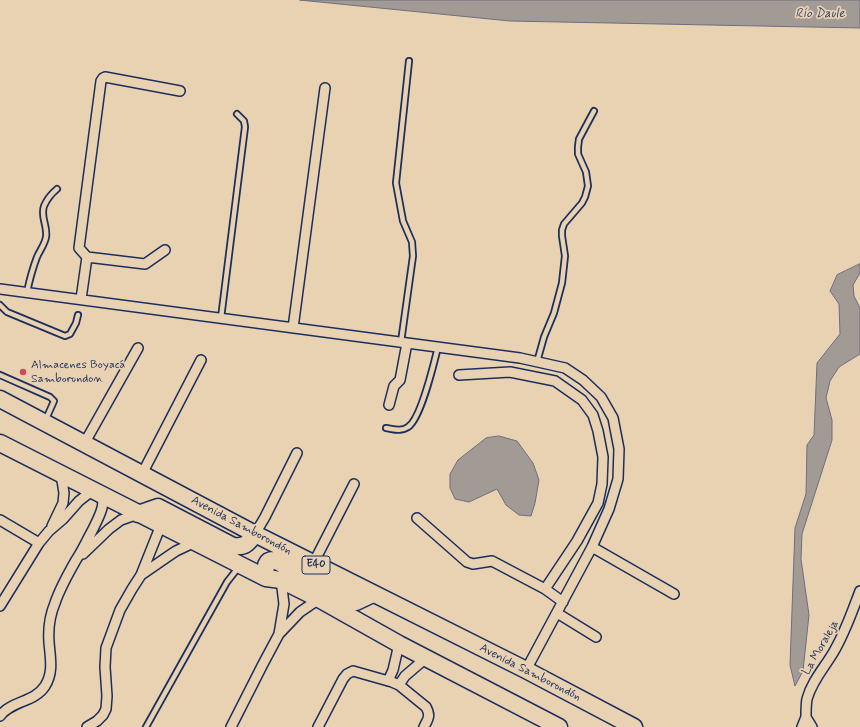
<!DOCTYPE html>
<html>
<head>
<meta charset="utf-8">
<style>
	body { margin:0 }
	canvas { display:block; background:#e9d2b2 }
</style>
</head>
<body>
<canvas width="860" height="727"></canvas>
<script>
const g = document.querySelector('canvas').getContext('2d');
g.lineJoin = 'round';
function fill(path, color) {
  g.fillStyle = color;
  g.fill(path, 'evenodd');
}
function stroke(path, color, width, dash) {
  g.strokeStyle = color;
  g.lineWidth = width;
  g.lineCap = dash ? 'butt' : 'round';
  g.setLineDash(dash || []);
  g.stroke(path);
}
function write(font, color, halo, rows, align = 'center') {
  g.font = font + ' Mynerve,sans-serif';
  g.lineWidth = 3.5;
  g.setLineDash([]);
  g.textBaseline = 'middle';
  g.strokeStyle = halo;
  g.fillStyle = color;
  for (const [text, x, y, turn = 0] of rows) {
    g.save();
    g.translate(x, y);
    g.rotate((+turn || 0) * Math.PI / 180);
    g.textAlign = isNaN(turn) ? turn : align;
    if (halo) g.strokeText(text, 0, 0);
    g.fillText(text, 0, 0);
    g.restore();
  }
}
const water = new Path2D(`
	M 300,0 L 860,0 L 860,28 L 510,21 Z
	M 860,264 L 860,273 L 853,285 L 854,296 L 860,308 L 860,354 L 839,367 L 830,381 L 826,398 L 832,420 L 832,440 L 802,534 L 801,559 L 809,615 L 803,671 L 795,686 L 790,665 L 795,528 L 806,494 L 807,445 L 814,435 L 817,363 L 840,334 L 839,304 L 830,291 L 837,275 Z
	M 499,436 L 517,441 L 533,463 L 539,480 L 535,503 L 531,516 L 519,515 L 506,505 L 497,489 L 469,502 L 455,499 L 450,488 L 450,474 L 458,460 L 486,438 Z`);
const lane = new Path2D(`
	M 27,292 C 30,278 32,270 37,257 C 40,250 45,244 46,237 C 48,226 40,217 44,206 C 47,199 51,194 57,189
	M 0,305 L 7,312 L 65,336 L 70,334 L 76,323 L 78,315
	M 221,318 L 245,127 L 244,121 L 237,114
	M 401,342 L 413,256 L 412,242 L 403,221 L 396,183 L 409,61
	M 537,362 L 544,337 L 554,313 L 562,283 L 565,256 L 562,236 L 562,230 L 564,224 L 582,203 L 585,197 L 588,186 L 586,172 L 578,154 L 578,147 L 579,139 L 594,111
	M 0,375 L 50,397 L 54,401 L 46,419
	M 386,428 C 393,429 401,432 408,427 C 421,419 434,363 438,347
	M 146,727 L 227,582 L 238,568`);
const street = new Path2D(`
	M 87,257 L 79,248 L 101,81 L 103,78 L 105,77 L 180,91
	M 0,289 L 520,358 L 565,368 L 583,380 L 601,397 L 613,418 L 619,449 L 618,479 L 609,509 L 592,547 L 526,670
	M 81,299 L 87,257 L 145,264 L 165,250
	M 293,328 L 325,88
	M 459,375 L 510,372 L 555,381 L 582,400 L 593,415 L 598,431 L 603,457 L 602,484 L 598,503 L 577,541 L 545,589
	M 389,405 L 394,386 L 400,380 L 407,343
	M 84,444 L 138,348
	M 142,474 L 201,360
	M 417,518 L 467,562 L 473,564 L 492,561 L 545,589 L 563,602
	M 0,520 L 39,543 L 49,531 L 63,519 L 79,501 L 93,490
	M 52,526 L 63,503 L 64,493 L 61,474
	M 255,534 L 265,517 L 297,453
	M 592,547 L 674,594
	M 83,554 L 109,529 L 121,520 L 138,514
	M 313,564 L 354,484
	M 141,575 L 170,555 L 176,551 L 195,542
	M 0,606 L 39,543
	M 557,613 L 596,637
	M 279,634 L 284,604 L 281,580
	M 388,681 L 393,670 L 399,644
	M 399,685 L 405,676 L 426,658
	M 0,716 C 11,701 35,702 45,686 C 54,672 50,657 49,642 C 48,629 50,615 55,603 C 60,588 68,574 76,560 C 82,551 86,542 91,533 C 95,525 100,516 102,508 C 103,504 103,500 103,496
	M 806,717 C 806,711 806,704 807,699 C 812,681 824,668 833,653 C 845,633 852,612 860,591
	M 87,727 L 97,721 L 103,715 L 106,709 L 107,696 L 105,667 L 106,648 L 120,610 L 132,589 L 141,575 L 161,525
	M 231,727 L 263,664 L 279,634 L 300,612 L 319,599
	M 318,727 L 343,679 L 347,674 L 353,671 L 392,682 L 399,685 L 426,707 C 431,716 428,719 424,727
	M 802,727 L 806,717 L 812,727`);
const highway = new Path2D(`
	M 0,399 L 255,534 L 526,670 L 634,727
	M 0,443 L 266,578 L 281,580 L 319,599 L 399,644 L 559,727
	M 138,514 L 158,507 L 233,546 C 246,547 247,544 255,534
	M 266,578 C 266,570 263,560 274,560 L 356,602 L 373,594`);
const markers = [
	[23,372,4,"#d1495b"]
];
const shields = [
	[316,565,28]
];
const shieldNames = [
	["E40",316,565]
];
const poiNames = [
	["Almacenes Boyacá",31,365],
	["Samborondon",31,379]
];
const streetNames = [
	["Avenida Samborondón",241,526,28],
	["La Moraleja",821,648,-60],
	["Avenida Samborondón",530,673,27]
];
const waterNames = [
	["Río Daule",820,14]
];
fill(water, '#a29a95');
stroke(water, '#6c6f7f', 1);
stroke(lane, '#1b2f5e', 8);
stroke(street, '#1b2f5e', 12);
stroke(highway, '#1b2f5e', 19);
stroke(lane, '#e9d2b2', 4.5);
stroke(street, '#e9d2b2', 9);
stroke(highway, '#e9d2b2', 16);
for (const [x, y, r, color] of markers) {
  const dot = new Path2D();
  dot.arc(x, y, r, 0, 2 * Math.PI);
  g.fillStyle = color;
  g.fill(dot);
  stroke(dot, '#e9d2b2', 1.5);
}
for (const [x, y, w] of shields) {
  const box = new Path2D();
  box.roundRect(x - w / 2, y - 9, w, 18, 3);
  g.fillStyle = '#e9d2b2';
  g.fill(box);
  stroke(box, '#1b2f5e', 1);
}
write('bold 11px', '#1b2f5e', null, shieldNames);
write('12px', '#1b2f5e', '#e9d2b2', poiNames, 'left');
write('12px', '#1b2f5e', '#e9d2b2', streetNames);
write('italic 13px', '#364469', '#e9d2b2', waterNames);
</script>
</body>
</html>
